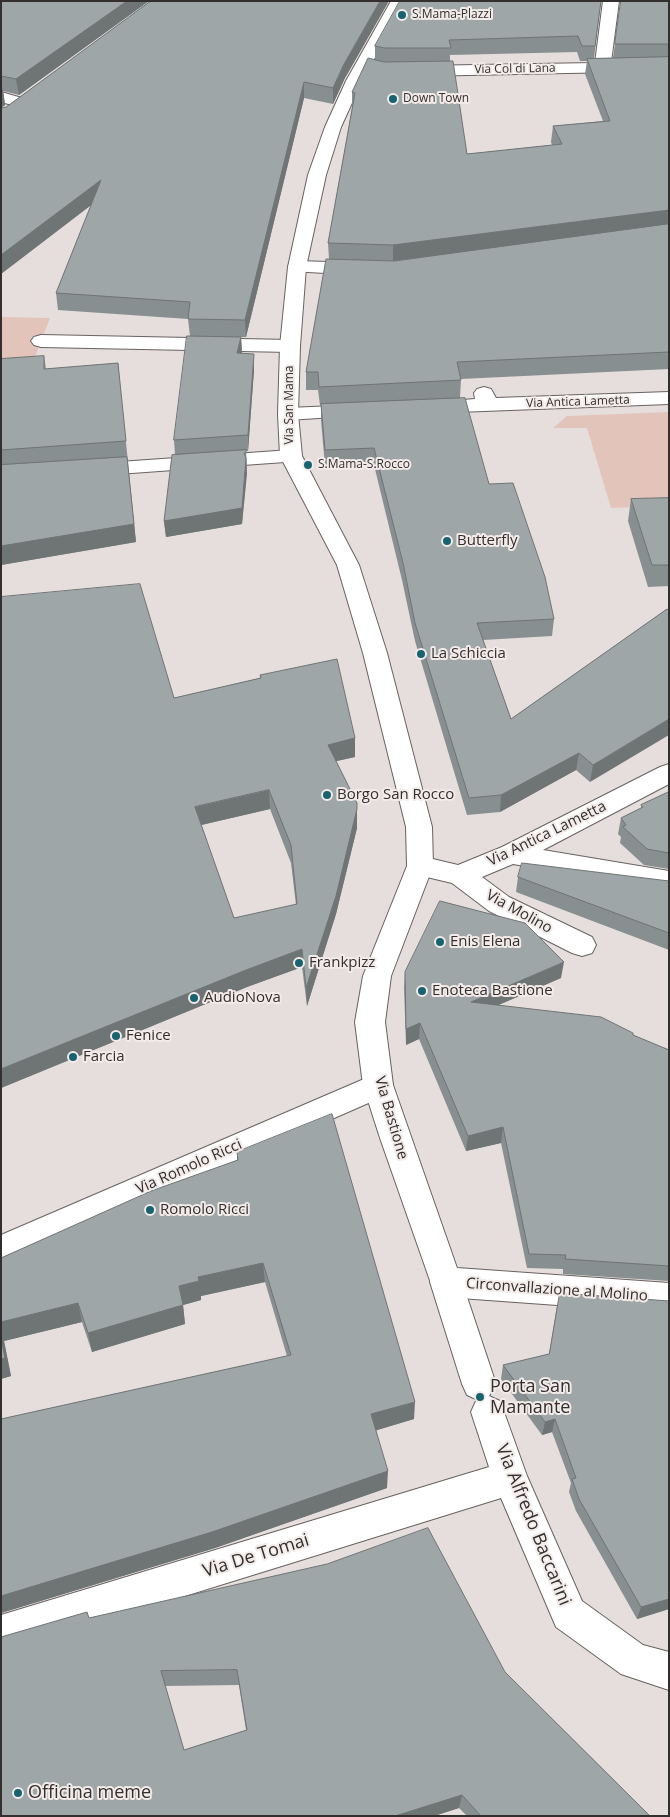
<!DOCTYPE html>
<html>
<head>
<meta charset="utf-8">
<style>
	body { margin:0 }
	#map { position:relative; width:670px; height:1817px; overflow:hidden; background:#e5dedc; font-family:"Open Sans",sans-serif }
	canvas { display:block }
	.frame { position:absolute; inset:0; border:2px solid #322f2e; pointer-events:none }
</style>
</head>
<body>
<div id="map">
<canvas width="670" height="1817"></canvas>
<div class="frame"></div>
</div>
<script>
const g = document.querySelector('canvas').getContext('2d');
g.lineJoin = 'round';
function fill(path, color) {
  g.fillStyle = color;
  g.fill(path, 'evenodd');
}
function stroke(path, color, width, dash) {
  g.strokeStyle = color;
  g.lineWidth = width;
  g.lineCap = dash ? 'butt' : 'round';
  g.setLineDash(dash || []);
  g.stroke(path);
}
function write(font, color, halo, rows, align = 'center') {
  g.font = font + ' "Open Sans",sans-serif';
  g.lineWidth = 4;
  g.setLineDash([]);
  g.textBaseline = 'middle';
  g.strokeStyle = halo;
  g.fillStyle = color;
  for (const [text, x, y, turn = 0] of rows) {
    g.save();
    g.translate(x, y);
    g.rotate((+turn || 0) * Math.PI / 180);
    g.textAlign = isNaN(turn) ? turn : align;
    if (halo) g.strokeText(text, 0, 0);
    g.fillText(text, 0, 0);
    g.restore();
  }
}
const green = new Path2D(`
	M 1,317 L 50,318 L 31,367 L 1,371 Z
	M 669,412 L 669,506 L 611,508 L 587,428 L 553,428 L 567,416 Z`);
const street = new Path2D(`
	M 603,1 L 619,1 L 611,62 L 669,61 L 669,71 L 418,76 L 412,74 L 410,71 L 412,68 L 418,66 L 595,63 Z
	M 1,92 L 29,100 L 31,103 L 29,106 L 23,108 L 1,102 Z
	M 297,261 L 361,263 L 368,265 L 370,269 L 368,273 L 361,275 L 290,271 L 288,267 L 290,263 Z
	M 41,335 L 290,340 L 297,342 L 300,346 L 297,350 L 290,352 L 41,347 L 34,345 L 31,341 L 34,337 Z
	M 484,387 L 491,389 L 496,398 L 669,392 L 669,404 L 431,413 L 424,411 L 421,407 L 424,403 L 475,399 L 474,393 L 477,389 Z
	M 358,405 L 365,407 L 368,411 L 365,415 L 288,420 L 281,418 L 278,414 L 281,410 L 288,408 Z
	M 291,450 L 299,451 L 302,456 L 299,461 L 90,476 L 82,475 L 79,470 L 82,465 L 90,464 Z
	M 669,764 L 669,784 L 543,850 L 669,871 L 669,891 L 513,864 L 482,877 L 509,897 L 592,937 L 596,945 L 592,953 L 582,956 L 572,953 L 489,911 L 452,883 L 410,873 L 407,866 L 410,859 L 420,856 L 458,865 L 502,847 L 660,767 Z
	M 378,1073 L 389,1076 L 393,1085 L 389,1094 L 1,1264 L 1,1235 Z
	M 446,1267 L 458,1272 L 462,1282 L 496,1384 L 489,1396 L 500,1401 L 527,1476 L 582,1601 L 643,1645 L 669,1652 L 669,1690 L 621,1674 L 556,1627 L 501,1498 L 1,1653 L 1,1615 L 489,1467 L 471,1412 L 476,1401 L 478,1400 L 467,1395 L 462,1384 L 430,1282 L 434,1272 Z`);
const secondary = new Path2D(`
	M 391,1 L 406,1 L 362,81 L 341,127 L 326,175 L 306,267 L 300,346 L 298,414 L 302,456 L 359,565 L 387,653 L 432,827 L 433,866 L 391,976 L 385,1022 L 393,1085 L 457,1268 L 669,1283 L 669,1313 L 446,1297 L 434,1292 L 380,1138 L 363,1085 L 355,1022 L 363,976 L 407,866 L 406,827 L 363,653 L 337,565 L 280,456 L 278,414 L 280,346 L 288,267 L 308,175 L 325,127 L 346,81 Z`);
const wall = new Path2D(`
	M 1,1 L 149,1 L 19,95 L 3,91 L 5,105 L 1,108 Z
	M 151,1 L 344,80 L 333,104 L 304,98 L 246,337 L 241,337 L 242,354 L 254,370 L 248,451 L 246,451 L 247,467 L 242,524 L 166,537 L 164,521 L 175,455 L 174,440 L 190,336 L 188,319 L 58,310 L 56,293 L 91,205 L 1,274 L 6,107 Z
	M 601,1 L 594,58 L 613,58 L 621,1 L 669,1 L 669,369 L 461,379 L 460,398 L 489,484 L 554,619 L 552,636 L 483,640 L 511,719 L 667,609 L 590,782 L 576,770 L 500,812 L 467,815 L 415,641 L 402,580 L 374,465 L 325,467 L 321,420 L 321,405 L 320,405 L 318,390 L 306,390 L 306,372 L 329,259 L 328,243 L 352,108 L 352,92 L 375,60 L 375,46 ZM 577,52 L 580,61 L 587,61 L 585,74 L 603,121 L 553,126 L 551,142 L 552,145 L 467,154 L 450,61 L 450,55 Z
	M 44,356 L 46,369 L 118,363 L 136,542 L 1,565 L 1,359 Z
	M 669,498 L 669,586 L 648,587 L 628,521 L 631,499 Z
	M 1,597 L 174,698 L 260,678 L 260,675 L 355,738 L 355,757 L 336,761 L 357,809 L 357,828 L 336,914 L 307,1006 L 302,967 L 247,987 L 1,1088 ZM 270,809 L 291,863 L 296,905 L 234,918 L 201,825 Z
	M 669,792 L 669,869 L 644,865 L 620,843 L 621,837 L 618,834 L 621,818 L 641,808 L 641,805 Z
	M 518,877 L 669,881 L 669,950 L 516,892 Z
	M 405,972 L 561,978 L 499,1005 L 633,1035 L 669,1050 L 669,1281 L 563,1274 L 563,1269 L 527,1268 L 501,1143 L 466,1151 L 419,1039 L 406,1045 L 404,988 Z
	M 237,1152 L 414,1419 L 376,1430 L 387,1488 L 215,1548 L 1,1613 L 1,1419 L 287,1356 L 265,1282 L 201,1296 L 201,1300 L 183,1305 L 185,1324 L 92,1352 L 82,1322 L 4,1341 L 11,1376 L 1,1379 L 1,1258 L 237,1160 Z
	M 669,1301 L 669,1609 L 637,1619 L 576,1511 L 569,1492 L 571,1483 L 552,1432 L 542,1435 L 501,1379 L 503,1365 L 549,1354 L 557,1307 Z
	M 89,1618 L 505,1672 L 650,1816 L 467,1816 L 459,1808 L 434,1816 L 1,1816 ZM 239,1685 L 246,1730 L 184,1750 L 165,1686 Z`);
const shadedWall = new Path2D(`
	M 127,1 L 149,1 L 19,95 L 16,79 Z
	M 380,1 L 389,1 L 344,80 L 333,104 L 333,88 L 344,64 Z
	M 304,82 L 304,98 L 246,337 L 245,320 Z
	M 3,89 L 5,105 L 1,108 L 1,90 Z
	M 101,180 L 103,196 L 1,274 L 1,255 Z
	M 669,210 L 669,226 L 393,262 L 393,245 Z
	M 241,337 L 242,353 L 238,369 L 237,353 Z
	M 254,354 L 254,370 L 248,451 L 248,435 Z
	M 127,457 L 136,542 L 1,565 L 1,546 Z
	M 246,458 L 247,474 L 242,524 L 166,537 L 164,521 Z
	M 669,719 L 669,735 L 590,782 L 593,765 Z
	M 355,738 L 355,757 L 328,763 L 328,745 Z
	M 579,753 L 576,770 L 500,812 L 501,795 Z
	M 269,790 L 270,809 L 197,826 L 195,807 Z
	M 357,809 L 357,828 L 336,914 L 307,1006 L 306,988 Z
	M 302,949 L 302,967 L 247,987 L 1,1088 L 1,1069 L 246,970 Z
	M 564,962 L 561,978 L 470,1017 L 471,1002 Z
	M 420,1023 L 419,1039 L 406,1045 L 406,1029 Z
	M 503,1127 L 501,1143 L 466,1151 L 468,1136 Z
	M 263,1263 L 265,1282 L 201,1296 L 201,1300 L 183,1305 L 185,1324 L 92,1352 L 88,1333 L 198,1277 Z
	M 78,1303 L 82,1322 L 4,1341 L 11,1376 L 1,1379 L 1,1322 Z
	M 415,1402 L 414,1419 L 371,1432 L 371,1414 Z
	M 555,1419 L 552,1432 L 542,1435 L 545,1422 Z
	M 388,1471 L 387,1488 L 215,1548 L 1,1613 L 1,1596 Z
	M 669,1599 L 669,1609 L 637,1619 L 641,1607 Z
	M 462,1795 L 459,1808 L 434,1816 L 395,1816 Z`);
const building = new Path2D(`
	M 1,1 L 127,1 L 16,79 L 1,76 Z
	M 151,1 L 380,1 L 344,64 L 333,88 L 304,82 L 245,320 L 188,319 L 190,302 L 56,293 L 101,180 L 1,255 L 1,108 L 6,107 Z
	M 400,1 L 601,1 L 595,46 L 582,46 L 578,36 L 449,40 L 451,48 L 385,48 L 375,46 Z
	M 621,1 L 669,1 L 669,44 L 615,44 Z
	M 669,57 L 669,210 L 393,245 L 328,243 L 355,93 L 352,92 L 368,58 L 384,62 L 453,61 L 467,154 L 562,144 L 553,126 L 610,121 L 587,59 Z
	M 669,224 L 669,352 L 457,362 L 461,380 L 319,387 L 318,372 L 306,372 L 326,259 L 394,261 Z
	M 187,336 L 241,337 L 237,353 L 254,354 L 248,435 L 174,440 Z
	M 44,356 L 44,369 L 118,363 L 126,441 L 1,450 L 1,359 Z
	M 465,398 L 489,484 L 513,483 L 545,577 L 554,619 L 477,623 L 511,719 L 667,609 L 669,611 L 669,719 L 593,765 L 579,753 L 501,795 L 469,798 L 415,623 L 403,563 L 374,448 L 325,450 L 321,404 Z
	M 246,450 L 246,453 L 244,453 L 246,458 L 242,508 L 164,521 L 172,455 Z
	M 127,457 L 134,524 L 1,546 L 1,465 Z
	M 669,498 L 669,565 L 652,565 L 631,499 Z
	M 140,584 L 174,698 L 261,678 L 260,675 L 337,659 L 355,738 L 328,745 L 357,803 L 357,809 L 336,896 L 306,988 L 302,949 L 246,970 L 1,1069 L 1,597 ZM 269,790 L 291,845 L 297,904 L 234,918 L 195,807 Z
	M 669,792 L 669,853 L 647,849 L 623,827 L 626,825 L 621,818 L 643,807 L 641,805 Z
	M 522,863 L 669,881 L 669,933 L 518,877 Z
	M 440,901 L 525,923 L 564,962 L 471,1002 L 601,1017 L 633,1033 L 633,1035 L 669,1050 L 669,1266 L 565,1259 L 566,1255 L 529,1254 L 503,1127 L 468,1136 L 420,1023 L 406,1029 L 405,972 Z
	M 332,1114 L 415,1402 L 371,1414 L 388,1471 L 212,1532 L 1,1596 L 1,1419 L 291,1355 L 263,1263 L 198,1277 L 199,1281 L 179,1286 L 183,1305 L 88,1333 L 78,1303 L 1,1322 L 1,1258 L 151,1191 L 238,1160 L 237,1152 Z
	M 560,1293 L 669,1301 L 669,1599 L 641,1607 L 579,1499 L 572,1479 L 576,1478 L 555,1419 L 545,1422 L 503,1365 L 549,1354 Z
	M 1,1338 L 5,1358 L 1,1359 Z
	M 428,1528 L 505,1672 L 650,1816 L 481,1816 L 462,1795 L 395,1816 L 1,1816 L 1,1637 L 87,1612 L 89,1618 L 327,1564 ZM 237,1670 L 247,1730 L 184,1750 L 161,1671 Z`);
const markers = [
	[402,15,5,"#186370"],
	[393,99,5,"#186370"],
	[308,465,5,"#186370"],
	[447,541,5,"#186370"],
	[421,654,5,"#186370"],
	[327,795,5,"#186370"],
	[440,942,5,"#186370"],
	[299,963,5,"#186370"],
	[422,991,5,"#186370"],
	[194,998,5,"#186370"],
	[116,1036,5,"#186370"],
	[73,1057,5,"#186370"],
	[150,1210,5,"#186370"],
	[480,1397,5,"#186370"],
	[18,1793,5,"#186370"]
];
const farPoinames = [
	["S.Mama-Plazzi",412,15],
	["Down Town",403,99],
	["S.Mama-S.Rocco",318,465]
];
const farStreetnames = [
	["Via Col di Lana",515,69,-1],
	["Via Antica Lametta",578,402,-2],
	["Via San Mama",290,405,-90]
];
const poiNames = [
	["Butterfly",457,541],
	["La Schiccia",431,654],
	["Borgo San Rocco",337,795],
	["Enis Elena",450,942],
	["Frankpizz",309,963],
	["Enoteca Bastione",432,991],
	["AudioNova",204,998],
	["Fenice",126,1036],
	["Farcia",83,1057],
	["Romolo Ricci",160,1210]
];
const streetNames = [
	["Via Antica Lametta",547,834,-26],
	["Via Molino",519,912,29],
	["Via Bastione",391,1118,74],
	["Via Romolo Ricci",189,1167,-24],
	["Circonvallazione al Molino",557,1290,4]
];
const nearPoinames = [
	["Porta San",490,1387],
	["Mamante",490,1408],
	["Officina meme",28,1793]
];
const nearStreetnames = [
	["Via Alfredo Baccarini",533,1525,68],
	["Via De Tomai",256,1556,-17]
];
fill(green, '#e2c4bb');
stroke(street, '#696260', 2);
stroke(secondary, '#696260', 2);
fill(street, '#fff');
fill(secondary, '#fff');
fill(wall, '#888f90');
fill(shadedWall, '#6f7475');
fill(building, '#9ea6a7');
stroke(building, '#6f7475', 1);
for (const [x, y, r, color] of markers) {
  const dot = new Path2D();
  dot.arc(x, y, r, 0, 2 * Math.PI);
  g.fillStyle = color;
  g.fill(dot);
  stroke(dot, '#f3ebe9', 2);
}
write('12px', '#322f2e', '#f3ebe9', farPoinames, 'left');
write('12px', '#322f2e', '#f3ebe9', farStreetnames);
write('15px', '#322f2e', '#f3ebe9', poiNames, 'left');
write('15px', '#322f2e', '#f3ebe9', streetNames);
write('18px', '#322f2e', '#f3ebe9', nearPoinames, 'left');
write('18px', '#322f2e', '#f3ebe9', nearStreetnames);
</script>
</body>
</html>
